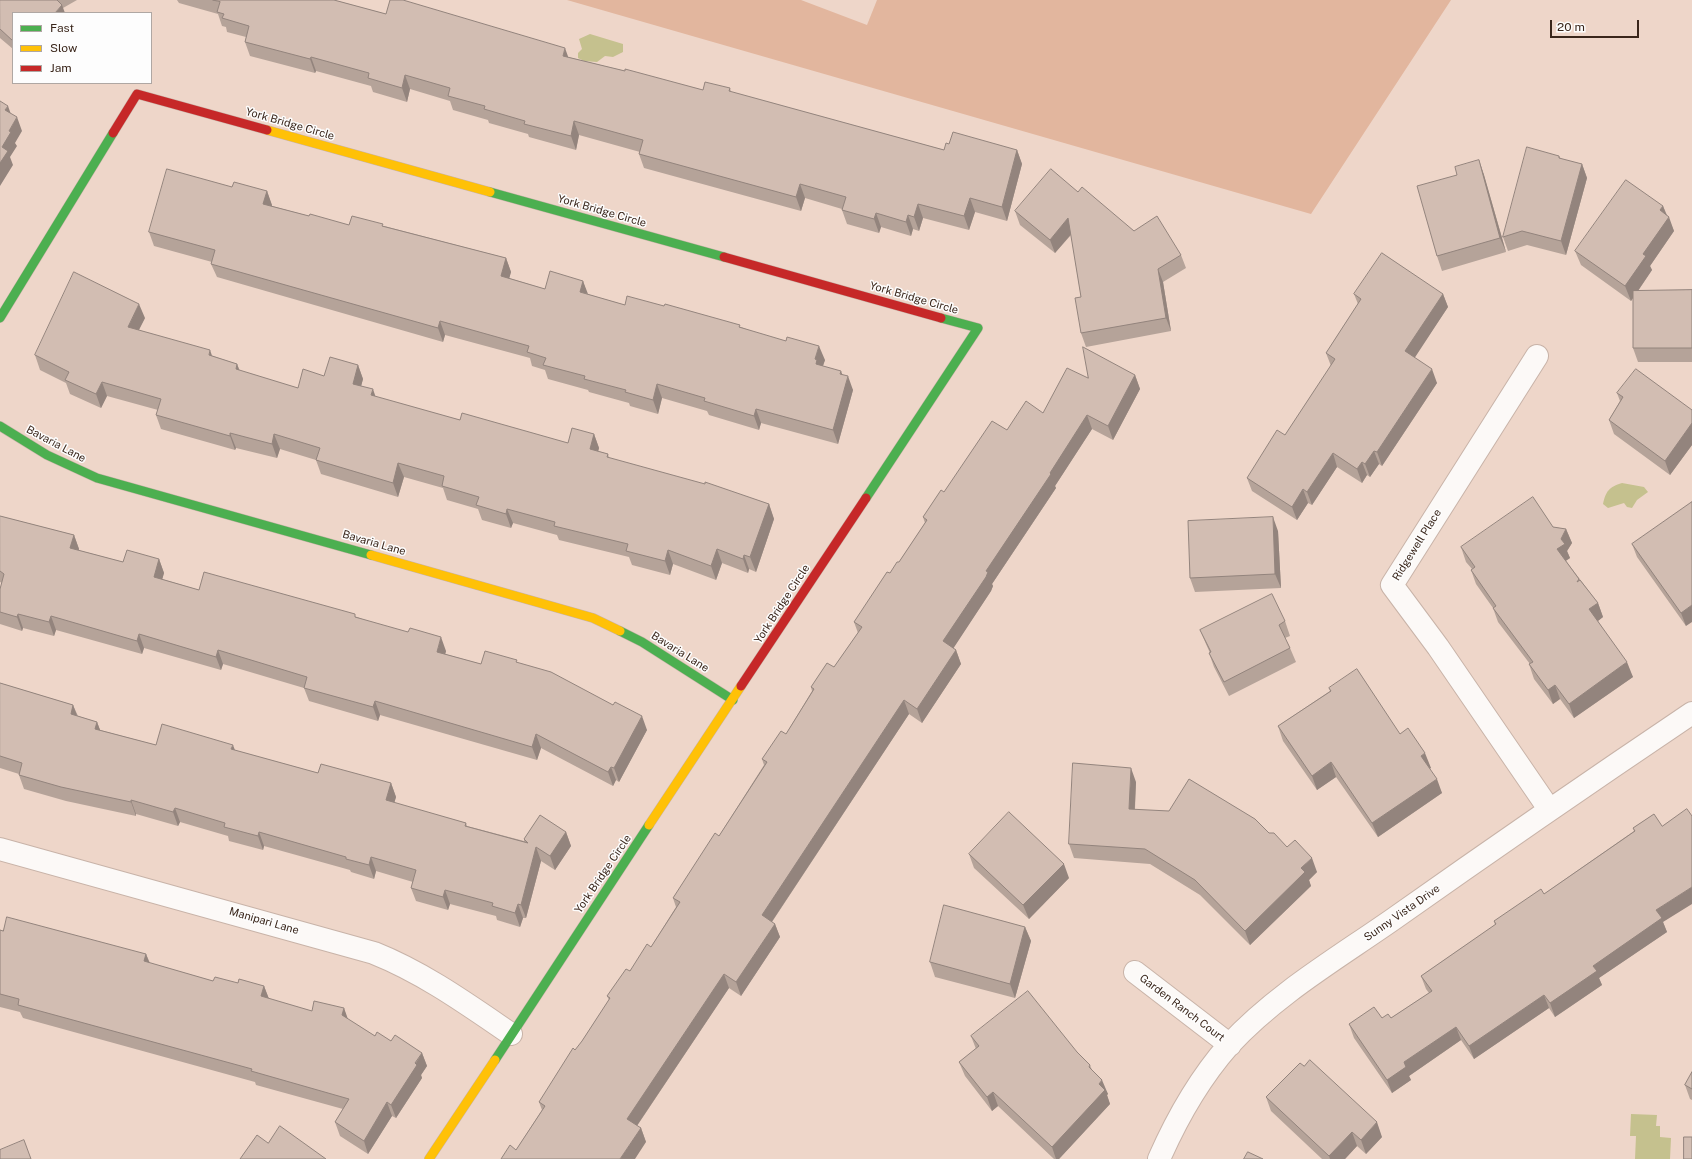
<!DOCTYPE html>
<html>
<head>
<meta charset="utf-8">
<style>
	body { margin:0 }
	#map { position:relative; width:1692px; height:1159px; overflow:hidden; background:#eed6c9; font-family:"Public Sans",sans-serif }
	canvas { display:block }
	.legend { position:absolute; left:12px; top:12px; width:140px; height:72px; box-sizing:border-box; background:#fdfdfd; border:1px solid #afa7a3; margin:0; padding:5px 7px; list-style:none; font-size:12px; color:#3a261b }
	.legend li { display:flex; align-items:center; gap:8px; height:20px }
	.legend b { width:20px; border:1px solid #afa7a3 }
	.scale { position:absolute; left:1550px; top:20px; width:89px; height:18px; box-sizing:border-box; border:2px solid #3a261b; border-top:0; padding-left:5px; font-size:12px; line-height:14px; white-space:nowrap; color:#3a261b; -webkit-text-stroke:3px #fdfdfd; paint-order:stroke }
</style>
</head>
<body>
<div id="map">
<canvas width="1692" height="1159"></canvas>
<ul class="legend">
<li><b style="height:5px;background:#4caf50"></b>Fast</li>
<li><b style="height:5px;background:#ffc107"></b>Slow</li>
<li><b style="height:5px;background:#c62828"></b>Jam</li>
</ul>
<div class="scale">20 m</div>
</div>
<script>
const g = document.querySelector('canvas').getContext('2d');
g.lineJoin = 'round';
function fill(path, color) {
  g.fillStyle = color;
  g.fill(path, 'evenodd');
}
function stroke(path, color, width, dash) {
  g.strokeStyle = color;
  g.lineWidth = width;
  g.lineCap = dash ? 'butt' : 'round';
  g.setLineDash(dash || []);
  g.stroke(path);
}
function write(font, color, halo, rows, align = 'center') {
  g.font = font + ' "Public Sans",sans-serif';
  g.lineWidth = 3;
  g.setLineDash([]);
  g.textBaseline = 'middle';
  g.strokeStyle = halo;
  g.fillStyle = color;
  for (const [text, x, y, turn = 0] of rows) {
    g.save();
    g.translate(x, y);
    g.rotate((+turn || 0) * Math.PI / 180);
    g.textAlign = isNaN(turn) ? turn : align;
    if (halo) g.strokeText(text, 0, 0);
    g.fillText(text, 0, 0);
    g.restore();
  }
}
const green = new Path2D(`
	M 567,0 L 801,0 L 867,25 L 877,0 L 1451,0 L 1311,214 Z`);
const water = new Path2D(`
	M 590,34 L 623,44 L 623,52 L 613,57 L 605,56 L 597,62 L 584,61 L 578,58 L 578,53 L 582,49 L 579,39 Z
	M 1622,483 L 1644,487 L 1648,492 L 1637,500 L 1632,508 L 1627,507 L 1624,503 L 1608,508 L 1603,504 C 1606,491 1609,487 1622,483 Z
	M 1631,1114 L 1657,1115 L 1656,1126 L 1660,1126 L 1660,1137 L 1671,1138 L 1670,1159 L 1635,1159 L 1636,1136 L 1630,1136 Z`);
const street = new Path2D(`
	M 1537,356 L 1392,585 L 1438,647 L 1549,809
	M 0,849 L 374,953 C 424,973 467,1004 511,1034
	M 1135,972 L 1230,1045
	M 1159,1159 C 1177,1118 1199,1079 1229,1045 C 1275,995 1336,959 1392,920 C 1491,850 1591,781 1692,713`);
const fast = new Path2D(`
	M 490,192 L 724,257
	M 0,318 L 113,133
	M 0,426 L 47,455 L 97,478 L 371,555
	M 866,498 L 978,328 L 941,318
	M 620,631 L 642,642 L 733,700
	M 495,1060 L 649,825`);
const slow = new Path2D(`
	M 267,130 L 490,192
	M 371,555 L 593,618 L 620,631
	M 649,825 L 741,686
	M 429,1159 L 495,1060`);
const jam = new Path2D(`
	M 113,133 L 137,94 L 267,130
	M 724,257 L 941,318
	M 741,686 L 866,498`);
const wall = new Path2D(`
	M 0,0 L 77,0 L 63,8 L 13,13 L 13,49 L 0,38 Z
	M 177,0 L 334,0 L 386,14 L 568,57 L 625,71 L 703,90 L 730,88 L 731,92 L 944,150 L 949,144 L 1017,150 L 1022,164 L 1007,221 L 975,212 L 969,230 L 923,218 L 919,231 L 913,229 L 911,236 L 881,227 L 879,233 L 847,224 L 842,210 L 842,209 L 805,198 L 801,211 L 644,168 L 639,154 L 640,152 L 579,135 L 576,150 L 529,137 L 528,134 L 489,123 L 488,120 L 453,110 L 450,101 L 410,89 L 407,102 L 373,92 L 371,86 L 316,71 L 315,73 L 250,56 L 245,42 L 246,37 L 227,32 L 226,27 L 222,26 L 218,14 L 179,3 Z
	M 1559,156 L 1561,159 L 1582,164 L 1587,178 L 1566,255 L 1527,245 L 1508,251 L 1503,237 Z
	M 1479,160 L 1484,175 L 1506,252 L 1442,271 L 1437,256 L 1457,175 Z
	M 232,187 L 267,191 L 272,206 L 309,216 L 349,225 L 384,226 L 506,258 L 511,272 L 509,278 L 545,289 L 583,281 L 587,294 L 625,305 L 741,327 L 825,360 L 823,366 L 842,374 L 853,390 L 838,444 L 761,423 L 759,430 L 709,415 L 707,411 L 662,398 L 658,414 L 630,406 L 629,403 L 589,392 L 588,390 L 548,379 L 545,370 L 532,366 L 530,358 L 445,335 L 443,342 L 217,277 L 211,264 L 212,262 L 154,246 L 149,232 Z
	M 1078,192 L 1134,231 L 1181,255 L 1186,268 L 1163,282 L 1171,331 L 1086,347 L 1081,333 L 1081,297 L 1071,235 L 1055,253 L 1020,225 L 1015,211 Z
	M 1663,206 L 1667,215 L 1674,231 L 1650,266 L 1652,270 L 1638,291 L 1692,290 L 1692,362 L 1638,362 L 1633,348 L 1633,298 L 1631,301 L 1581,265 L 1575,251 Z
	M 1354,294 L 1443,294 L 1448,307 L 1414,357 L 1437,383 L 1382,466 L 1379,464 L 1370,477 L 1367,475 L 1362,483 L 1337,467 L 1312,505 L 1308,503 L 1297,520 L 1252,491 L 1247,478 L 1285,435 L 1331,366 L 1326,353 L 1358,304 Z
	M 145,318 L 139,330 L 213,356 L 237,364 L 240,371 L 298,388 L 324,376 L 358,365 L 363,379 L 361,386 L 375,397 L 460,420 L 568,443 L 594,434 L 599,448 L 598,451 L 608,454 L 609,458 L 769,504 L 774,519 L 756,572 L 749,569 L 748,573 L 722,563 L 716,580 L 673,564 L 670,575 L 632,565 L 629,557 L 559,540 L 557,535 L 513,523 L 511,528 L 482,520 L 478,509 L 447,500 L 443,488 L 404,477 L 398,497 L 321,474 L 316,460 L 280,449 L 277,458 L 236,448 L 235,450 L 161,429 L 156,415 L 158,410 L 107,396 L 101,408 L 70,394 L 66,383 L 40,370 L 35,355 Z
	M 1135,375 L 1140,389 L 1113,440 L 1092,429 L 1055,486 L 1056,488 L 992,584 L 993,586 L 991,591 L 953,648 L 956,650 L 961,664 L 922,723 L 909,714 L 772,922 L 775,924 L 780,937 L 741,996 L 729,988 L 637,1126 L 641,1128 L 646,1142 L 516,1150 L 542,1110 L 539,1102 L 582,1041 L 609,1000 L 607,996 L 651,947 L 676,907 L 673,898 L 719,836 L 764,765 L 762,759 L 786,734 L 812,691 L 811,687 L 834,667 L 858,633 L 854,622 L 890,573 L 899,562 L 925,523 L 923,517 L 944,492 L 1007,430 L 1043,413 L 1088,378 Z
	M 1617,393 L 1692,410 L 1692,445 L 1670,475 L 1614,434 L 1609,420 L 1620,401 Z
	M 1692,502 L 1686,626 L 1637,557 L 1632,544 Z
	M 0,516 L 74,535 L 79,549 L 78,550 L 123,562 L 159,559 L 164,573 L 162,579 L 199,590 L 357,617 L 446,651 L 445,654 L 481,664 L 518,663 L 647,730 L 619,782 L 616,780 L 613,786 L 541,748 L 537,760 L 380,715 L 378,721 L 309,701 L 304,688 L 223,664 L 221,670 L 144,648 L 142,654 L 56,630 L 54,636 L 23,628 L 22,631 L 0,624 L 0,589 L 2,583 L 0,582 Z
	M 1553,527 L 1566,529 L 1572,543 L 1567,551 L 1570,558 L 1566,561 L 1598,603 L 1603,617 L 1598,621 L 1633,677 L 1574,718 L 1560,699 L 1553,704 L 1534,679 L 1529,664 L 1530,664 L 1498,622 L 1493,608 L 1476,584 L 1471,570 L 1472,569 L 1466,562 L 1461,547 Z
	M 1278,531 L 1281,588 L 1195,592 L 1190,578 Z
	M 1285,621 L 1290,636 L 1285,638 L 1290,648 L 1296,662 L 1229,696 L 1214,667 L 1209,653 L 1210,653 L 1206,644 L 1200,630 Z
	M 0,683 L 73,705 L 78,716 L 97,722 L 100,730 L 156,745 L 234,750 L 318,773 L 391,783 L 396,797 L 394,803 L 466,823 L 467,826 L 524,841 L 524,839 L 566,832 L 571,846 L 555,870 L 541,861 L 526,918 L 523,918 L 520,927 L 497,920 L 496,916 L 450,904 L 448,910 L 416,901 L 411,888 L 413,882 L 376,871 L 374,879 L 351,872 L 350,870 L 264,846 L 263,850 L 229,841 L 228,836 L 180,822 L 178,826 L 136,814 L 136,816 L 66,801 L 24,789 L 19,775 L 19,774 L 0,768 Z
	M 1329,688 L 1400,734 L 1431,768 L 1429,768 L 1442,793 L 1378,837 L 1336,777 L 1317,790 L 1283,741 L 1278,726 L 1330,691 Z
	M 1136,782 L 1135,809 L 1269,833 L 1317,872 L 1309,880 L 1311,886 L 1250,945 L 1200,895 L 1150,864 L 1074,858 L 1069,844 Z
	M 1654,814 L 1663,922 L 1667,932 L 1599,978 L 1602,985 L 1555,1017 L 1549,1008 L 1474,1059 L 1461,1040 L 1409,1076 L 1411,1080 L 1392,1093 L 1354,1038 L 1349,1024 L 1382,1018 L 1391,1018 L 1429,993 L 1426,989 L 1421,976 L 1495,925 L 1494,921 L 1544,894 L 1634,831 L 1633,828 Z
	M 969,854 L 1069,878 L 1029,919 L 974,868 Z
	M 1025,927 L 1031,941 L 1015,998 L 935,977 L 930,962 Z
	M 0,930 L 146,954 L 150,963 L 213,981 L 264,986 L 269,999 L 312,1011 L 344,1008 L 347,1019 L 375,1036 L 391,1041 L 422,1053 L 427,1066 L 421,1075 L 422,1078 L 396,1118 L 392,1116 L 368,1154 L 340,1136 L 335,1122 L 343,1109 L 256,1085 L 255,1082 L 23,1018 L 20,1012 L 0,1007 Z
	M 971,1036 L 1077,1052 L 1090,1065 L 1092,1070 L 1108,1094 L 1107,1095 L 1110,1104 L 1059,1159 L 1054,1159 L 998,1106 L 992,1111 L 965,1076 L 959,1062 L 976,1049 Z
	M 1692,1072 L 1692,1100 L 1690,1099 L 1685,1085 Z
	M 1266,1097 L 1382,1137 L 1366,1154 L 1357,1146 L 1345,1159 L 1322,1159 L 1271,1111 Z`);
const shadedWall = new Path2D(`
	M 62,5 L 65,13 L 55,13 Z
	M 565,48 L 570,62 L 563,56 Z
	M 311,57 L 316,71 L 315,73 L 310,59 Z
	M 405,75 L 410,89 L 407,102 L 402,88 Z
	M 8,106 L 13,120 L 5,110 Z
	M 17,117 L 22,131 L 15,143 L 17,146 L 10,157 L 13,165 L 0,186 L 0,163 L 2,147 L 9,131 Z
	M 574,121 L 579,135 L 576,150 L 571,136 Z
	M 1017,150 L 1022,164 L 1007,221 L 1002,207 Z
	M 1479,160 L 1484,175 L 1506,252 L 1500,238 Z
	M 1582,164 L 1587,178 L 1566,255 L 1561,241 Z
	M 800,184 L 805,198 L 801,211 L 796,197 Z
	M 267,191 L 272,205 L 269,217 L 263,204 Z
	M 970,198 L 975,212 L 969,230 L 964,216 Z
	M 918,204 L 923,218 L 919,231 L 914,217 Z
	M 1663,206 L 1668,219 L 1669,217 L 1674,231 L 1650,266 L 1652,270 L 1631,301 L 1625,286 L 1643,254 L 1660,210 Z
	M 876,213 L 881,227 L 879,233 L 874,219 Z
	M 908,215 L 913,229 L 911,236 L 906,222 Z
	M 1068,218 L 1073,232 L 1055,253 L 1050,240 Z
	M 506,258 L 511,272 L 506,290 L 501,276 Z
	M 1158,269 L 1163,282 L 1171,331 L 1166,318 Z
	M 583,281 L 588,294 L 580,292 Z
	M 1443,294 L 1448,307 L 1410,365 L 1405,351 Z
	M 139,304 L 145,318 L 133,341 L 128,327 Z
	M 440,321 L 445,335 L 443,342 L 438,328 Z
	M 819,346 L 825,360 L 821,371 L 816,364 L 815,359 Z
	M 210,350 L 215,364 L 209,355 Z
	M 237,364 L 242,378 L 236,369 Z
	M 358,365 L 363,379 L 358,398 L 353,384 Z
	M 1432,369 L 1437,383 L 1382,466 L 1377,452 Z
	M 841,371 L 846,384 L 848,376 L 853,390 L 838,444 L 833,430 Z
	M 1135,375 L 1140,389 L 1113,440 L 1108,426 Z
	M 102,382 L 107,396 L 101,408 L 96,394 Z
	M 657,384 L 662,398 L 658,414 L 653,400 Z
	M 373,389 L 378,404 L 371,395 Z
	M 756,409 L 761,423 L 759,430 L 754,416 Z
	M 1087,415 L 1092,429 L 1055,486 L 1056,488 L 992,584 L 993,586 L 991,591 L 949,655 L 943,641 L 986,571 Z
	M 1692,423 L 1692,445 L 1670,475 L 1665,461 Z
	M 230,433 L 236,448 L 235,450 L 230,436 Z
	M 274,434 L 280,449 L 277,458 L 272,444 Z
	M 594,434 L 599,448 L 595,463 L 590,449 Z
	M 1374,451 L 1379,464 L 1370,477 L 1365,464 Z
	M 1333,453 L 1337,467 L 1312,505 L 1307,492 Z
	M 1362,462 L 1367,475 L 1362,483 L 1357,469 Z
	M 398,463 L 404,477 L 398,497 L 393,483 Z
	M 1303,489 L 1308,503 L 1297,520 L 1292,507 Z
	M 769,504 L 774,519 L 756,572 L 750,557 Z
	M 507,509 L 513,523 L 511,528 L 506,514 Z
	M 1273,517 L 1278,531 L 1281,588 L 1275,574 Z
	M 1566,529 L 1572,543 L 1567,551 L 1570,558 L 1562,563 L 1557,549 L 1561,539 Z
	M 74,535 L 79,549 L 75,562 L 70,548 Z
	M 717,549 L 722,563 L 716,580 L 711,566 Z
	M 668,550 L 673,564 L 670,575 L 665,561 Z
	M 744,555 L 749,569 L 748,573 L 743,559 Z
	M 159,559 L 164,573 L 159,591 L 154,577 Z
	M 1598,603 L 1603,617 L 1594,624 L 1589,609 Z
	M 1692,605 L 1692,622 L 1686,626 L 1681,613 Z
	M 18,614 L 23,628 L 22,631 L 17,617 Z
	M 51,616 L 56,630 L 54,636 L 49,622 Z
	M 139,634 L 144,648 L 142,654 L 137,641 Z
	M 441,637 L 446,651 L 442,666 L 437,652 Z
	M 218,650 L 223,664 L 221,670 L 216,657 Z
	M 956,650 L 961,664 L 922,723 L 917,709 Z
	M 1627,662 L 1633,677 L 1574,718 L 1569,704 Z
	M 1555,685 L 1560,699 L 1553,704 L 1548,690 Z
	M 904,700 L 909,714 L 767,929 L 762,915 Z
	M 375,701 L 380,715 L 378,721 L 373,707 Z
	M 73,705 L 78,718 L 71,714 Z
	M 642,716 L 647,730 L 619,782 L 614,768 Z
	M 97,722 L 102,735 L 95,729 Z
	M 536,734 L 541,748 L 537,760 L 532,747 Z
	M 233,745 L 238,758 L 231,749 Z
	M 1425,753 L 1431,768 L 1426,771 L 1421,756 Z
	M 1331,762 L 1336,777 L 1317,790 L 1312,776 Z
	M 611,767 L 616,780 L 613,786 L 608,772 Z
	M 1131,768 L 1136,782 L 1134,823 L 1129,809 Z
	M 1437,779 L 1442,793 L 1378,837 L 1372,823 Z
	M 391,783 L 396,797 L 391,814 L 386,800 Z
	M 131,800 L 136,814 L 136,816 L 131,802 Z
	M 175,808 L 180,822 L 178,826 L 173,812 Z
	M 259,832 L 264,846 L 263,850 L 258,836 Z
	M 566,832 L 571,846 L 555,870 L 550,856 Z
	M 536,847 L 541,861 L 526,918 L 521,905 Z
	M 371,857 L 376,871 L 374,879 L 369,865 Z
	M 1312,858 L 1317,872 L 1309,880 L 1311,886 L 1250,945 L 1245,931 L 1301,868 Z
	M 1064,864 L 1069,878 L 1029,919 L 1023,905 Z
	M 1692,887 L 1692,904 L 1663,922 L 1667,932 L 1599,978 L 1602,985 L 1555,1017 L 1550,1003 L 1656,910 Z
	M 445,890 L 450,904 L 448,910 L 443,897 Z
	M 518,904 L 523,918 L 520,927 L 515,913 Z
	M 775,924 L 780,937 L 741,996 L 736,982 Z
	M 1025,927 L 1031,941 L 1015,998 L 1010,984 Z
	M 146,954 L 151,967 L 144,961 Z
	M 724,974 L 729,988 L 632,1133 L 627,1119 Z
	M 264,986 L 269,999 L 261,996 Z
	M 1544,995 L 1549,1008 L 1474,1059 L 1469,1046 Z
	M 344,1008 L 349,1022 L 342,1015 Z
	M 1456,1027 L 1461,1040 L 1409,1076 L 1411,1080 L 1392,1093 L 1387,1080 L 1404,1062 Z
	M 422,1053 L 427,1066 L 421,1075 L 422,1078 L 396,1118 L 391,1105 Z
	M 1102,1080 L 1108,1094 L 1107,1095 L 1110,1104 L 1059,1159 L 1056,1159 L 1052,1147 Z
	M 993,1092 L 998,1106 L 992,1111 L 987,1097 Z
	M 387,1102 L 392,1116 L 368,1154 L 364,1141 Z
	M 1377,1122 L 1382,1137 L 1366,1154 L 1361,1140 Z
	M 641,1128 L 646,1142 L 635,1159 L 620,1159 Z
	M 1352,1132 L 1357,1146 L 1345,1159 L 1330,1159 L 1329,1156 Z`);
const building = new Path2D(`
	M 0,0 L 57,0 L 62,5 L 55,13 L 13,13 L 13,41 L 0,29 Z
	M 213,0 L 334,0 L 386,14 L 390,0 L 403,0 L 565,48 L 563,56 L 625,71 L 625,69 L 703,90 L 705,82 L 730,88 L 729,91 L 944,150 L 946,143 L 949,144 L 953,132 L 1017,150 L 1002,207 L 970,198 L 964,216 L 918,204 L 914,217 L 908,215 L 906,222 L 876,213 L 874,219 L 842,210 L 846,197 L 800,184 L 796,197 L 639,154 L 643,140 L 574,121 L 571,136 L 524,124 L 525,121 L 484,109 L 485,106 L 448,96 L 450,88 L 405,75 L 402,88 L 368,78 L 369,73 L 311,57 L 310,59 L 245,42 L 249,26 L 222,18 L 224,14 L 217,12 L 220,2 Z
	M 0,101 L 8,106 L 5,110 L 17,117 L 9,131 L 11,132 L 2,147 L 8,151 L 0,163 Z
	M 1527,147 L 1559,156 L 1559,158 L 1582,164 L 1561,241 L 1522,231 L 1503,237 Z
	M 1479,160 L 1500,238 L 1437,256 L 1417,186 L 1457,175 L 1455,167 Z
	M 167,169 L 232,187 L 234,182 L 267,191 L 263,204 L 309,216 L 310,214 L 349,225 L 352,216 L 383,224 L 382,226 L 506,258 L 501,276 L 545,289 L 550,271 L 583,281 L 580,292 L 625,305 L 627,296 L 664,306 L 665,304 L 740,325 L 739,327 L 786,341 L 787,337 L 819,346 L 815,359 L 817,360 L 816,364 L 841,371 L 840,374 L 848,376 L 833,430 L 756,409 L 754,416 L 704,401 L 705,398 L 657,384 L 653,400 L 625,392 L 626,390 L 584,379 L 585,376 L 543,365 L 546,358 L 527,352 L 529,346 L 440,321 L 438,328 L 211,264 L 215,250 L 149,232 Z
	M 1051,169 L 1078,192 L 1082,187 L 1134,231 L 1157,216 L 1181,255 L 1158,269 L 1166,318 L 1081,333 L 1075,298 L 1081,297 L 1068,218 L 1050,240 L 1015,211 Z
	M 1626,180 L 1663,206 L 1660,210 L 1669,217 L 1643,254 L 1646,256 L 1625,286 L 1575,251 Z
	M 1382,253 L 1443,294 L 1405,351 L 1432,369 L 1377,452 L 1374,451 L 1365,464 L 1362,462 L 1357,469 L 1333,453 L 1307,492 L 1303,489 L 1292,507 L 1247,478 L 1277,430 L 1285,435 L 1335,359 L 1326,353 L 1361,299 L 1354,294 Z
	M 74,272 L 139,304 L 128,327 L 210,350 L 209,355 L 237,364 L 236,369 L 298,388 L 303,369 L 324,376 L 330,357 L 358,365 L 353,384 L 373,389 L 371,395 L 460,420 L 462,413 L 568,443 L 572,428 L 594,434 L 590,449 L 608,454 L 607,457 L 705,484 L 705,482 L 769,504 L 750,557 L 744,555 L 743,559 L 717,549 L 711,566 L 668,550 L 665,561 L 626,551 L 628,544 L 554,526 L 555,522 L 507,509 L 506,514 L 476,505 L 479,497 L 442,486 L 444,476 L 398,463 L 393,483 L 316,460 L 320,448 L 274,434 L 272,444 L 230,433 L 230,436 L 156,415 L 161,399 L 102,382 L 96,394 L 65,380 L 69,372 L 35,355 Z
	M 1692,290 L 1692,348 L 1633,348 L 1633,291 Z
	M 1083,347 L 1135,375 L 1108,426 L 1087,415 L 1050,473 L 1051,474 L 986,571 L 988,572 L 986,577 L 943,641 L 956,650 L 917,709 L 904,700 L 762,915 L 775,924 L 736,982 L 724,974 L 627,1119 L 641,1128 L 620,1159 L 501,1159 L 510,1145 L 516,1150 L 545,1106 L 539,1102 L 573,1048 L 575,1050 L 582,1041 L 610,998 L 607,996 L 626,969 L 630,971 L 647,944 L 651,947 L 680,902 L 673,898 L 715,833 L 719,836 L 767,762 L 762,759 L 781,731 L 786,734 L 814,689 L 811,687 L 827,663 L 834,667 L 862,627 L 854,622 L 887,572 L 890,573 L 897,562 L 899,562 L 927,520 L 923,517 L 941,490 L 944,492 L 992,421 L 1007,430 L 1026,401 L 1043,413 L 1067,368 L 1088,378 Z
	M 1636,369 L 1692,410 L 1692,423 L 1665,461 L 1609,420 L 1623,397 L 1617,393 Z
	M 1533,497 L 1553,527 L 1566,529 L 1561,539 L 1565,544 L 1557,549 L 1579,579 L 1577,582 L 1580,580 L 1598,603 L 1589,609 L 1627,662 L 1569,704 L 1555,685 L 1548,690 L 1529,664 L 1533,662 L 1493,608 L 1496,606 L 1471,570 L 1475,567 L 1461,547 Z
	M 1692,502 L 1692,605 L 1681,613 L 1632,544 Z
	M 0,516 L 74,535 L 70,548 L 123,562 L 127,550 L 159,559 L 154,577 L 199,590 L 204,572 L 355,614 L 355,617 L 408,632 L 410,628 L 441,637 L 437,652 L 481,664 L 485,651 L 517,660 L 516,662 L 551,672 L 613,705 L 615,702 L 642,716 L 614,768 L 611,767 L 608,772 L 536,734 L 532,747 L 375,701 L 373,707 L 304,688 L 307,677 L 218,650 L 216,657 L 139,634 L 137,641 L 51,616 L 49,622 L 18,614 L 17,617 L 0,612 L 0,589 L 4,574 L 0,571 Z
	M 1273,517 L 1275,574 L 1190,578 L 1188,521 Z
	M 1272,594 L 1285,621 L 1279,625 L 1290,648 L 1224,682 L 1209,653 L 1211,652 L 1200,630 Z
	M 1357,669 L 1400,734 L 1408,728 L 1425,753 L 1421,756 L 1437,779 L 1372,823 L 1331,762 L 1312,776 L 1278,726 L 1331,691 L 1329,688 Z
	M 0,683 L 73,705 L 71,714 L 97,722 L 95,729 L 156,745 L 162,724 L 233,745 L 231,749 L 318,773 L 321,764 L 391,783 L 386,800 L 466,823 L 465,826 L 528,843 L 524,839 L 540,815 L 566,832 L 550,856 L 536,847 L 521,905 L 518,904 L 515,913 L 492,906 L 493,903 L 445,890 L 443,897 L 411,888 L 416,870 L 371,857 L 369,865 L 346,859 L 346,857 L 259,832 L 258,836 L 224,827 L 225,823 L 175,808 L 173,812 L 131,800 L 131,802 L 61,787 L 19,775 L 22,763 L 0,756 Z
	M 1073,763 L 1131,768 L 1129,809 L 1169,811 L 1189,779 L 1255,819 L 1269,833 L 1274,833 L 1287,847 L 1295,840 L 1312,858 L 1301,868 L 1305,872 L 1245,931 L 1195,880 L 1145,849 L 1069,844 Z
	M 1687,809 L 1692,816 L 1692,887 L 1656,910 L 1662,918 L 1593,966 L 1597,971 L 1550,1003 L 1544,995 L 1469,1046 L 1456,1027 L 1404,1062 L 1406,1067 L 1387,1080 L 1349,1024 L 1374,1007 L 1382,1018 L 1388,1014 L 1391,1018 L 1432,991 L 1421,976 L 1496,924 L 1494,921 L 1541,889 L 1544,894 L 1635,831 L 1633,828 L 1654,814 L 1662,826 Z
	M 1009,812 L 1064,864 L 1023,905 L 969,854 Z
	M 944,905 L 1025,927 L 1010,984 L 930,962 Z
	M 7,917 L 146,954 L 144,961 L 213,981 L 215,977 L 238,983 L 239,979 L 264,986 L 261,996 L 312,1011 L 314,1001 L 344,1008 L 342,1015 L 375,1036 L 377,1032 L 391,1041 L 395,1035 L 422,1053 L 415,1063 L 417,1065 L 391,1105 L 387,1102 L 364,1141 L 335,1122 L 349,1099 L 251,1071 L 252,1069 L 18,1005 L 19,999 L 0,994 L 0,930 L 3,931 Z
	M 1028,991 L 1077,1052 L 1090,1065 L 1089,1067 L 1102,1080 L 1099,1084 L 1105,1090 L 1052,1147 L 993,1092 L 987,1097 L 959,1062 L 979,1046 L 971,1036 Z
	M 1310,1060 L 1377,1122 L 1361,1140 L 1352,1132 L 1329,1156 L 1266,1097 L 1300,1063 L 1304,1066 Z
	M 1692,1072 L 1692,1089 L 1685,1085 Z
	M 280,1126 L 326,1159 L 240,1159 L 257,1135 L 268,1143 Z
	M 1684,1137 L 1692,1137 L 1692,1159 L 1684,1159 Z
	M 24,1140 L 31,1159 L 0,1159 L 0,1150 Z
	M 1248,1152 L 1263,1159 L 1244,1159 Z`);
const streetNames = [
	["York Bridge Circle",290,124,16],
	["York Bridge Circle",602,211,16],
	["York Bridge Circle",914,298,16],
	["Bavaria Lane",56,444,28],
	["Bavaria Lane",374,543,16],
	["Ridgewell Place",1417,545,-58],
	["York Bridge Circle",782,604,-57],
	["Bavaria Lane",680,652,32],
	["York Bridge Circle",603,874,-56],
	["Sunny Vista Drive",1402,913,-35],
	["Manipari Lane",264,921,16],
	["Garden Ranch Court",1182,1008,37]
];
fill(green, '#e2b69e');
fill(water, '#c5c18e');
stroke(street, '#c8b3a8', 24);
stroke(fast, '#c8b3a8', 10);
stroke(slow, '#c8b3a8', 10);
stroke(jam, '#c8b3a8', 10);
stroke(street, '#fcf9f7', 22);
stroke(fast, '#4caf50', 9);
stroke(slow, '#ffc107', 9);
stroke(jam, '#c62828', 9);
fill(wall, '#b5a399');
fill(shadedWall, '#93847d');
fill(building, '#d2bdb2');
stroke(building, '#93847d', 1);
write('11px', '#3a261b', '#fdfdfd', streetNames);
</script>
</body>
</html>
